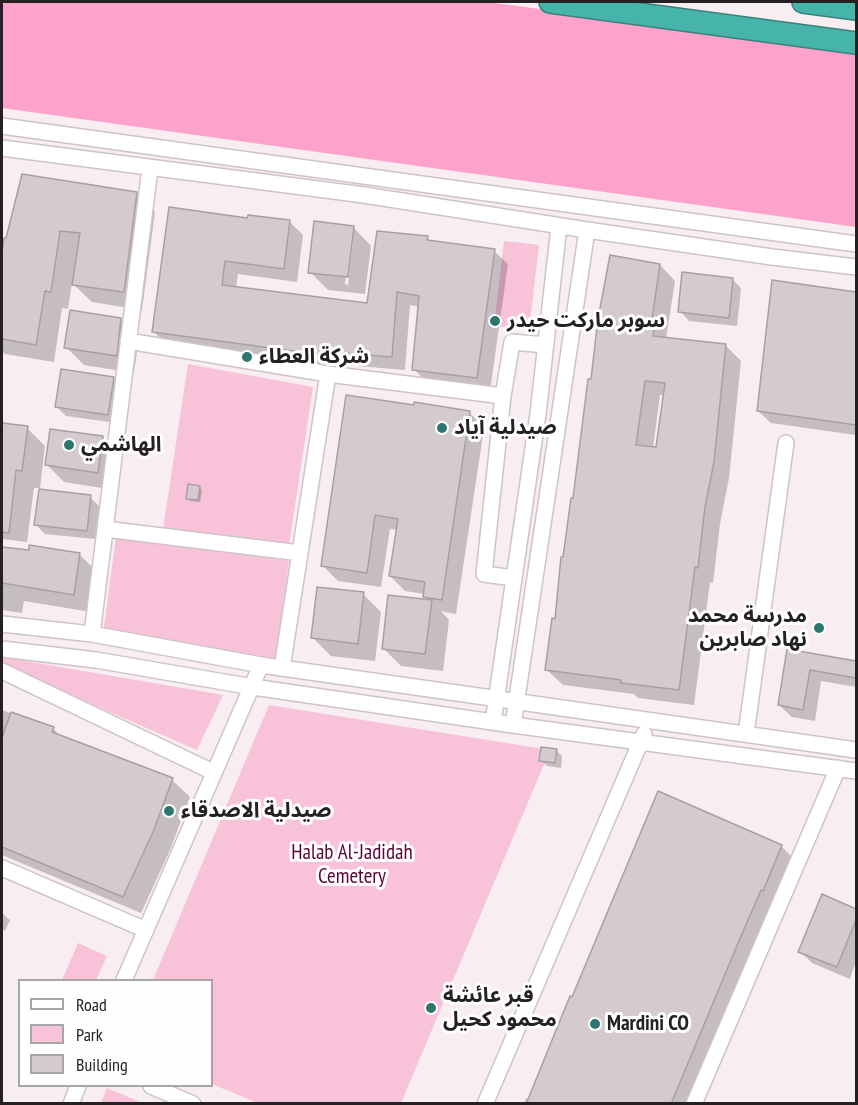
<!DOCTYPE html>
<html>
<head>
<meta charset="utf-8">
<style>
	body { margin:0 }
	#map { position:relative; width:858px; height:1105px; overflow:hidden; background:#f8edf1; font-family:"PT Sans Narrow",sans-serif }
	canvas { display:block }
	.frame { position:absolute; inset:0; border:3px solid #252123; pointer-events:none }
	.legend { position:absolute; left:18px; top:979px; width:195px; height:108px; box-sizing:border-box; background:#fefefe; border:2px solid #a7a6a6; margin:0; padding:8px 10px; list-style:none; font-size:18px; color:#252123 }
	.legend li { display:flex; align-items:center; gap:12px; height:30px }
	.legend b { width:30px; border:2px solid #a7a6a6 }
</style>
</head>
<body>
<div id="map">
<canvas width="858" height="1105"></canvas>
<div class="frame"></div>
<ul class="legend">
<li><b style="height:8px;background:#fff"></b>Road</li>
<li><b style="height:16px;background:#f8c2d9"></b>Park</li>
<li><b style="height:16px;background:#d5cbcf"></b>Building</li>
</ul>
</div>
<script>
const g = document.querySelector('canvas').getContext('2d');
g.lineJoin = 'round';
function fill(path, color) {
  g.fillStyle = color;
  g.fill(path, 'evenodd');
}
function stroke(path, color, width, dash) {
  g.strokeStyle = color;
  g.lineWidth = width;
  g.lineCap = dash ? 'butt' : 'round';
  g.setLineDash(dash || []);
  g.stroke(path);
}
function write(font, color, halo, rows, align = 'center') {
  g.font = font + ' "PT Sans Narrow","Noto Sans Arabic",sans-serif';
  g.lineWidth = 6;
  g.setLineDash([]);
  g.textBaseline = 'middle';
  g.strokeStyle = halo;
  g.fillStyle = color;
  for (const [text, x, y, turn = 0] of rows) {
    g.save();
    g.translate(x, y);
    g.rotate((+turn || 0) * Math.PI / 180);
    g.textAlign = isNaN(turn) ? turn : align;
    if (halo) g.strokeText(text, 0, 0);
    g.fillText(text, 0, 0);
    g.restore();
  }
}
const green = new Path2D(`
	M 504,241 L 539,245 L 529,330 L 494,326 Z
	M 188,364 L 313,387 L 289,545 L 163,529 Z
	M 116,537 L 289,561 L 276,658 L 103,634 Z
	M 2,657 L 223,695 L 197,750 L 2,665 Z
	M 269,705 L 550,750 L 401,1103 L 257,1103 L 212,1084 L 212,980 L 153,980 Z
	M 78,943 L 107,956 L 96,980 L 62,980 Z
	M 107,1088 L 138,1101 L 137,1103 L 101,1103 Z`);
const forest = new Path2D(`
	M 2,2 L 488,2 L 856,52 L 856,227 L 2,108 Z`);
const shadow = new Path2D(`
	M 136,193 L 155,212 L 142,310 L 92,302 L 72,283 L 68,309 L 62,308 L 54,362 L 5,354 L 2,351 L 2,263 L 5,239 Z
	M 249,219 L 289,221 L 303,235 L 297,282 L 238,274 L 236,288 L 369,305 L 427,238 L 432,242 L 494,251 L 508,264 L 490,391 L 427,383 L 414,369 L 420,307 L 410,305 L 405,370 L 345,365 L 344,369 L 167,345 L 154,332 Z
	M 353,227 L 371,246 L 365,294 L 328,290 L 310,272 ZM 350,241 L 353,241 L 348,285 L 345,284 Z
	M 660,265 L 675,281 L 666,339 L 725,345 L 741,361 L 729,478 L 720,524 L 713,583 L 710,582 L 694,705 L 638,698 L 634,694 L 563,685 L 547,670 L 592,381 ZM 660,395 L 665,396 L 658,449 L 653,448 Z
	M 732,279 L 741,288 L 737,326 L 689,321 L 680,311 Z
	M 773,282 L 856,293 L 856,435 L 771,423 L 758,411 Z
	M 121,320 L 139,338 L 134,373 L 84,365 L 66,347 Z
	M 113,378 L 122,387 L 117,423 L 66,416 L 57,407 Z
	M 470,413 L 484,428 L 456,614 L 441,611 L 449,620 L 443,671 L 401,666 L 383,648 L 430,602 L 425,596 L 425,594 L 405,591 L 390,576 L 398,530 L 390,529 L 381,587 L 338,581 L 323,566 Z
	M 2,425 L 27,428 L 45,446 L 40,488 L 34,488 L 27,542 L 2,539 Z
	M 102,437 L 120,455 L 115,490 L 64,482 L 46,464 Z
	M 200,487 L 202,490 L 200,502 L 190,501 L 187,498 Z
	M 90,497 L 99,506 L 95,539 L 45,534 L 36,525 Z
	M 2,549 L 80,555 L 98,573 L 91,612 L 24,601 L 22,613 L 2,610 Z
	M 363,594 L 381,612 L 375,661 L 331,656 L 313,638 Z
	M 788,651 L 856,662 L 856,687 L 821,681 L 815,721 L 792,717 L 779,705 Z
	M 2,710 L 53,728 L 61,737 L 172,780 L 190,797 L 170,850 L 141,913 L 2,855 Z
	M 557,751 L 562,756 L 561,768 L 547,766 L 541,760 Z
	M 781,846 L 793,858 L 689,1104 L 524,1104 L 526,1098 L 529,1099 L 573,999 Z
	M 822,896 L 856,910 L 856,961 L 850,979 L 812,963 L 800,951 Z
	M 2,913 L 10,920 L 5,931 L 2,929 Z`);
const building = new Path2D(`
	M 22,174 L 137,192 L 124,292 L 72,285 L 80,233 L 60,231 L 51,292 L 45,291 L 36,345 L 2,339 L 2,252 L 4,238 L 6,238 Z
	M 169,207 L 247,218 L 248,215 L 290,220 L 284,269 L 225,261 L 222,285 L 367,303 L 377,231 L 428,236 L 427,240 L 495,249 L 477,378 L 412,370 L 419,296 L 397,292 L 392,357 L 331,352 L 331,356 L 152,332 Z
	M 314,221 L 354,226 L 348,277 L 308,273 Z
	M 610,255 L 660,264 L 651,326 L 654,326 L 653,336 L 726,344 L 714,462 L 705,507 L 698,568 L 695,567 L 679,690 L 621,683 L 621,680 L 545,670 L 552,618 L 555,619 L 561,557 L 563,557 L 571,498 L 573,498 L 588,379 L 591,379 L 598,319 ZM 645,381 L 665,383 L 656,447 L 636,445 Z
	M 682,272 L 733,278 L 729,318 L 678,312 Z
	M 772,280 L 856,292 L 856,425 L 757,411 Z
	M 70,310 L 121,318 L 117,356 L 64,348 Z
	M 61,369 L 114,377 L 108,415 L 55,407 Z
	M 346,395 L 414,405 L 414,402 L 470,411 L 442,600 L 423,597 L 425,582 L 389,576 L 398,519 L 375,515 L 367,573 L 321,566 Z
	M 2,423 L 28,426 L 22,471 L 16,470 L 9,533 L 2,532 Z
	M 50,429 L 103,436 L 98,473 L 45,465 Z
	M 188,484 L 200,486 L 198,500 L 186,499 Z
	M 39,489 L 91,495 L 87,531 L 34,525 Z
	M 29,545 L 80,553 L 74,595 L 2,583 L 2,547 L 29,550 Z
	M 317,587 L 364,592 L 358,644 L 311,638 Z
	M 388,595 L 432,600 L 425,654 L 382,649 Z
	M 787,649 L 856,661 L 856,678 L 810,670 L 803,710 L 778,705 Z
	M 11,712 L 54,727 L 52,732 L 173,778 L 153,832 L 123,897 L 2,847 L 2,738 Z
	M 541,747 L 557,749 L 555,763 L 539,761 Z
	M 658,791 L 782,845 L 763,891 L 761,890 L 736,948 L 671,1104 L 526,1104 L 570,996 L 572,997 Z
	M 822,894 L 856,909 L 856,920 L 837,967 L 798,952 Z`);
const minor = new Path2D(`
	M 2,126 L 856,244
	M 2,148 L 364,195 L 587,230 L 772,257 L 856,267
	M 128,341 L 328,374 L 282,668
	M 328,374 L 503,396 L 512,342 L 546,345
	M 503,396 L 484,574 L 514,578
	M 105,529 L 300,553
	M 2,624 L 92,634 L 261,665 L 856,750
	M 92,634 L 150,168
	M 2,649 L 96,660 L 253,687 L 513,725 L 856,771
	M 2,671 L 213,772
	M 493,722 L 538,414 L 559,226
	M 513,725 L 587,230
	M 746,734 L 786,443
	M 2,868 L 146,930
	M 124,980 L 261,665
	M 151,1086 L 193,1104
	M 71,1104 L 78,1086
	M 485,1104 L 644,734
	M 694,1104 L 838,768`);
const highway = new Path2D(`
	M 550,2 L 856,43
	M 803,2 L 856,9`);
const markers = [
	[495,321,6,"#2d756f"],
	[247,357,6,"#2d756f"],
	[442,428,6,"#2d756f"],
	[69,445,6,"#2d756f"],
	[819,628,6,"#2d756f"],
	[169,811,6,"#2d756f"],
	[431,1008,6,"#2d756f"],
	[595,1024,6,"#2d756f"]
];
const poiNames = [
	["سوبر ماركت حيدر",507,321],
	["شركة العطاء",259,357],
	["صيدلية آياد",454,428],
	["الهاشمي",81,445],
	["مدرسة محمد",807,616,"right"],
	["نهاد صابرين",807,640,"right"],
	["صيدلية الاصدقاء",181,811],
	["قبر عائشة",443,996],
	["محمود كحيل",443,1020],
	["Mardini CO",607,1024]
];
const parkNames = [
	["Halab Al-Jadidah",352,853],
	["Cemetery",352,877]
];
fill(green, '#f8c2d9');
fill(forest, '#fda2cb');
fill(shadow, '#0003');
fill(building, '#d5cbcf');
stroke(building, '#a99fa3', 1.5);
stroke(minor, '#cec3c8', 18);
stroke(highway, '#3b817b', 24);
stroke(minor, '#fff', 15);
stroke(highway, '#47b4ab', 21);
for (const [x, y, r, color] of markers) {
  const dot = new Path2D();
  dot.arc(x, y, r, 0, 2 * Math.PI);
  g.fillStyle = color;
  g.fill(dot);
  stroke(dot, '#fefefe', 2);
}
write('bold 21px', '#252123', '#fefefe', poiNames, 'left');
write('21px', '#570636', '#fefefe', parkNames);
</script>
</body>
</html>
